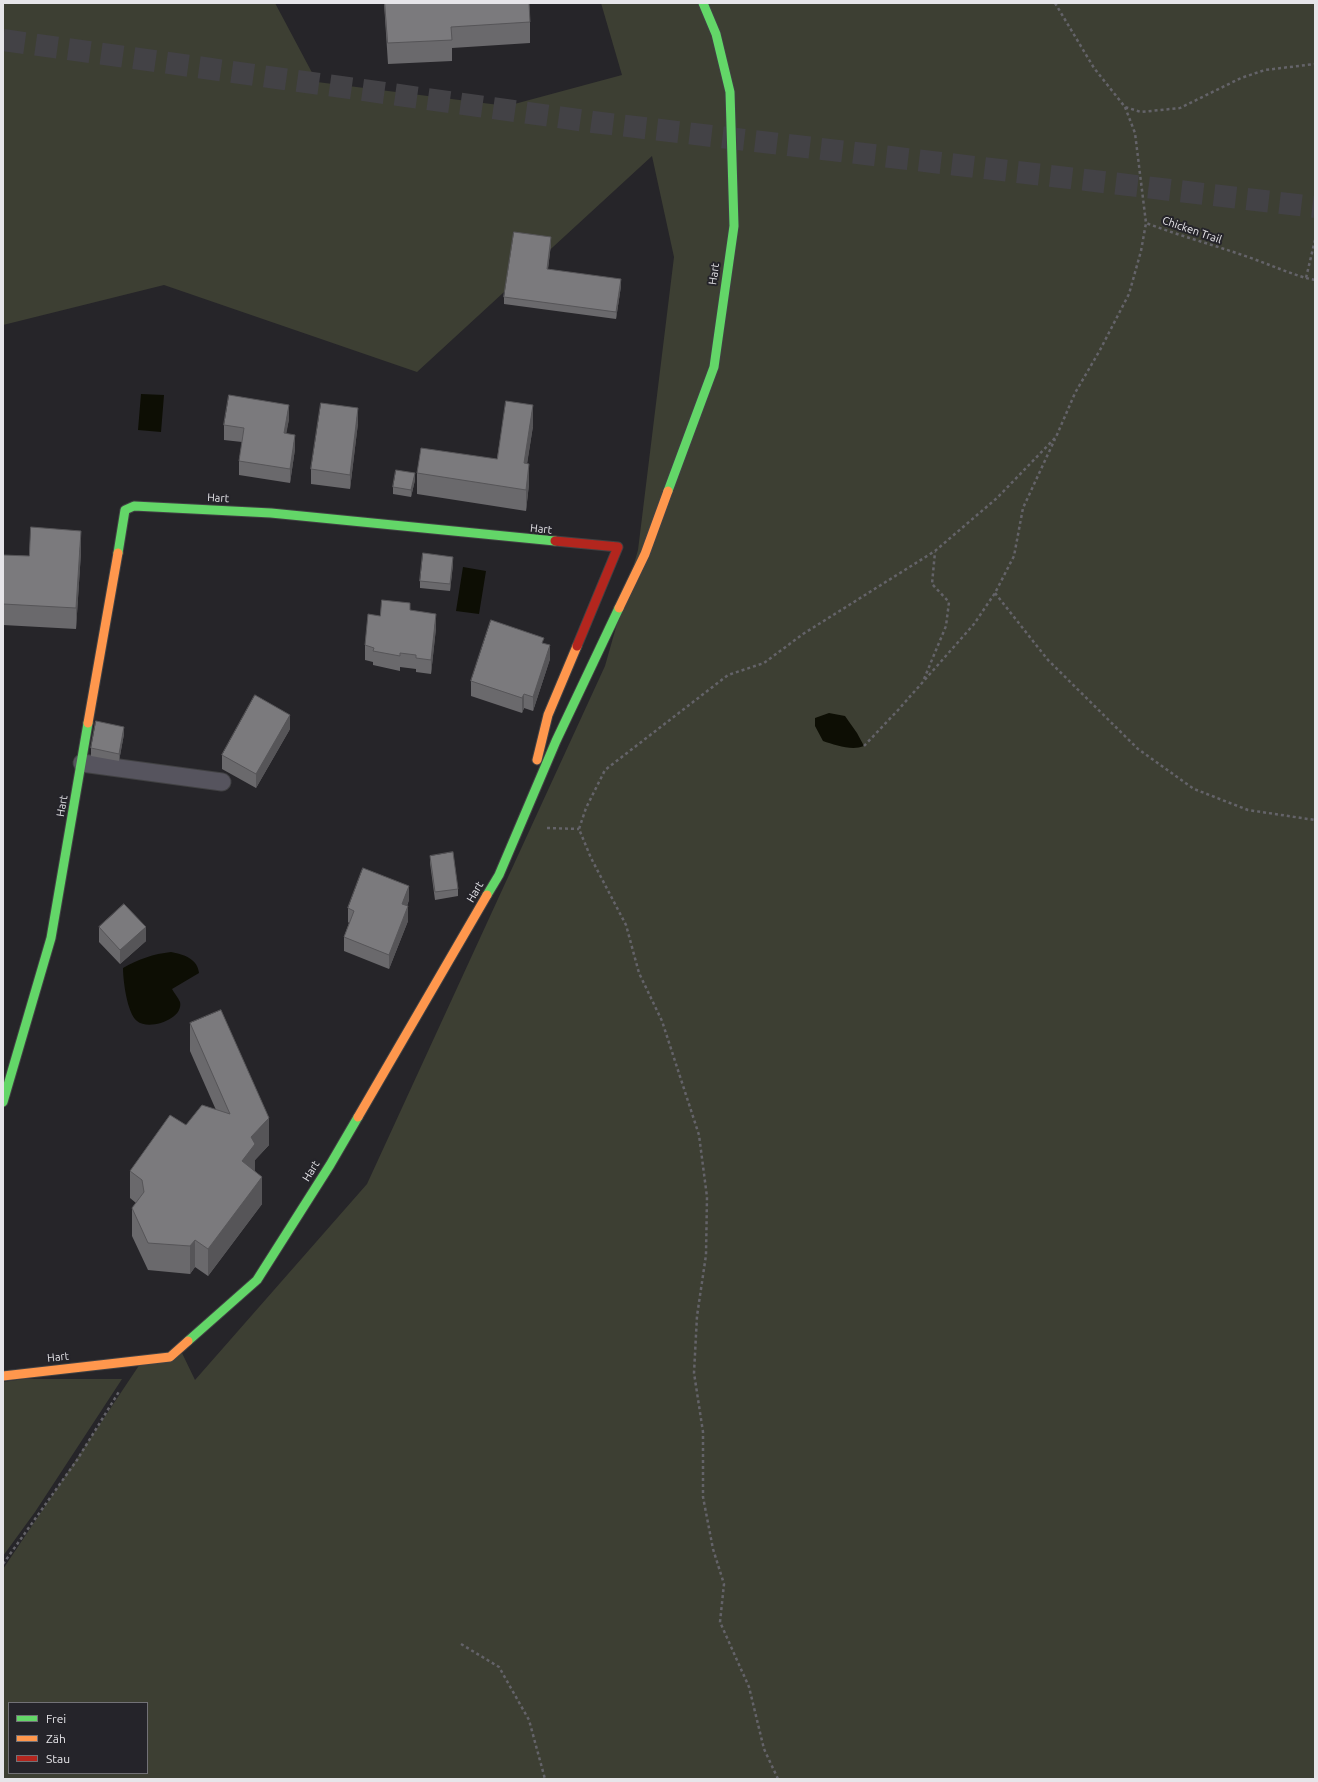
<!DOCTYPE html>
<html>
<head>
<meta charset="utf-8">
<style>
	body { margin:0 }
	#map { position:relative; width:1318px; height:1782px; overflow:hidden; background:#262529; font-family:Ubuntu,sans-serif }
	canvas { display:block }
	.frame { position:absolute; inset:0; border:4px solid #e6e5e9; pointer-events:none }
	.legend { position:absolute; left:8px; top:1702px; width:140px; height:72px; box-sizing:border-box; background:#25242a; border:1px solid #727176; margin:0; padding:5px 7px; list-style:none; font-size:12px; color:#e6e5e9 }
	.legend li { display:flex; align-items:center; gap:8px; height:20px }
	.legend b { width:20px; border:1px solid #727176 }
</style>
</head>
<body>
<div id="map">
<canvas width="1318" height="1782"></canvas>
<div class="frame"></div>
<ul class="legend">
<li><b style="height:5px;background:#63d668"></b>Frei</li>
<li><b style="height:5px;background:#ff974d"></b>Zäh</li>
<li><b style="height:5px;background:#b3261e"></b>Stau</li>
</ul>
</div>
<script>
const g = document.querySelector('canvas').getContext('2d');
g.lineJoin = 'round';
function fill(path, color) {
  g.fillStyle = color;
  g.fill(path, 'evenodd');
}
function stroke(path, color, width, dash) {
  g.strokeStyle = color;
  g.lineWidth = width;
  g.lineCap = dash ? 'butt' : 'round';
  g.setLineDash(dash || []);
  g.stroke(path);
}
function write(font, color, halo, rows, align = 'center') {
  g.font = font + ' Ubuntu,sans-serif';
  g.lineWidth = 4;
  g.setLineDash([]);
  g.textBaseline = 'middle';
  g.strokeStyle = halo;
  g.fillStyle = color;
  for (const [text, x, y, turn = 0] of rows) {
    g.save();
    g.translate(x, y);
    g.rotate((+turn || 0) * Math.PI / 180);
    g.textAlign = isNaN(turn) ? turn : align;
    if (halo) g.strokeText(text, 0, 0);
    g.fillText(text, 0, 0);
    g.restore();
  }
}
const green = new Path2D(`
	M 3,3 L 275,3 L 317,82 L 507,106 L 622,75 L 601,3 L 1315,3 L 1315,1779 L 3,1779 L 3,1569 L 140,1364 L 182,1353 L 195,1380 L 367,1184 L 605,666 L 638,550 L 674,257 L 652,156 L 417,372 L 164,285 L 3,325 ZM 9,1703 L 147,1703 L 147,1773 L 9,1773 Z
	M 24,1379 L 122,1379 L 35,1512 L 3,1556 L 3,1382 Z`);
const water = new Path2D(`
	M 141,394 L 164,395 L 161,432 L 138,430 Z
	M 463,567 L 486,571 L 479,614 L 456,611 Z
	M 829,713 L 845,716 L 857,733 L 864,746 C 852,751 835,745 823,741 L 815,726 L 815,718 Z
	M 171,952 C 183,954 198,959 199,973 L 172,989 C 174,993 178,997 180,1002 C 184,1019 149,1031 137,1021 C 127,1013 123,980 123,968 C 139,959 153,954 171,952 Z`);
const highwayTunnel = new Path2D(`
	M 3,40 L 593,122 L 1315,207`);
const path = new Path2D(`
	M 1055,3 L 1094,68 L 1125,107 L 1141,112 L 1180,108 L 1241,78 L 1265,70 L 1315,64
	M 1125,107 L 1135,133 L 1146,223 C 1180,236 1214,245 1248,257 C 1268,264 1286,272 1306,278 L 1315,240
	M 1306,278 L 1315,280
	M 995,593 L 1048,660 L 1138,749 L 1194,789 L 1248,810 L 1315,820
	M 924,679 L 946,626 L 949,602 L 932,584 L 935,552
	M 864,746 L 899,709 L 974,624 L 995,593 L 1014,556 L 1023,508 L 1055,439
	M 547,828 L 579,829
	M 3,1564 L 77,1460 L 120,1390
	M 461,1644 L 499,1667 L 529,1720 L 545,1779
	M 778,1779 L 764,1749 L 749,1687 L 720,1622 L 724,1584 L 713,1549 L 703,1497 L 703,1432 L 694,1373 L 697,1316 L 706,1255 L 707,1197 L 699,1135 L 662,1021 L 639,973 L 626,925 L 591,858 L 579,829 L 586,808 L 605,770 L 728,675 L 764,663 L 803,634 L 935,551 L 997,498 L 1056,437 L 1075,393 L 1100,350 L 1129,294 L 1141,251 L 1146,223`);
const lane = new Path2D(`
	M 82,763 L 222,782`);
const fast = new Path2D(`
	M 668,491 L 714,367 L 734,226 L 730,92 L 716,34 L 703,3
	M 118,553 L 125,510 L 134,506 L 271,513 L 555,541
	M 487,895 L 499,875 L 556,741 L 619,608
	M 3,1102 L 51,938 L 88,723
	M 188,1341 L 257,1280 L 330,1165 L 358,1117`);
const slow = new Path2D(`
	M 619,608 L 645,554 L 668,491
	M 88,723 L 118,553
	M 537,760 L 548,715 L 577,646
	M 358,1117 L 487,895
	M 3,1376 L 170,1357 L 188,1341`);
const jam = new Path2D(`
	M 555,541 L 618,547 L 577,646`);
const wall = new Path2D(`
	M 384,3 L 529,3 L 530,22 L 530,43 L 452,48 L 452,61 L 388,64 Z
	M 551,244 L 548,269 L 621,286 L 616,319 L 504,304 L 504,297 Z
	M 289,419 L 286,433 L 295,449 L 290,483 L 239,475 L 239,461 L 242,442 L 224,440 L 224,425 Z
	M 358,423 L 350,489 L 311,484 L 311,469 Z
	M 533,426 L 527,463 L 529,484 L 526,511 L 417,494 L 417,473 L 497,459 Z
	M 415,480 L 411,497 L 393,494 L 393,487 Z
	M 81,552 L 76,629 L 3,625 L 3,555 L 29,556 Z
	M 453,564 L 450,591 L 420,588 L 420,581 Z
	M 410,610 L 436,628 L 431,674 L 416,672 L 416,669 L 400,667 L 400,671 L 373,665 L 373,662 L 365,660 L 365,645 Z
	M 544,643 L 550,659 L 533,711 L 524,708 L 522,713 L 471,696 L 471,681 Z
	M 290,729 L 256,788 L 222,769 L 222,755 Z
	M 124,734 L 119,761 L 91,756 L 91,748 Z
	M 430,856 L 458,889 L 458,896 L 435,900 L 430,863 Z
	M 409,900 L 407,906 L 408,921 L 389,969 L 344,951 L 344,937 L 349,923 L 348,922 L 348,908 Z
	M 99,927 L 146,941 L 120,964 L 99,942 Z
	M 190,1023 L 269,1145 L 255,1160 L 255,1171 L 262,1204 L 208,1276 L 195,1267 L 190,1274 L 148,1270 L 132,1236 L 132,1208 L 136,1203 L 130,1198 L 130,1171 L 186,1125 L 216,1110 L 190,1051 Z`);
const shadedWall = new Path2D(`
	M 551,237 L 551,244 L 547,276 L 547,269 Z
	M 621,279 L 621,286 L 616,319 L 616,312 Z
	M 289,405 L 289,419 L 284,447 L 284,433 Z
	M 533,405 L 533,426 L 524,484 L 524,463 Z
	M 358,408 L 358,423 L 350,489 L 350,475 Z
	M 295,435 L 295,449 L 290,483 L 290,469 Z
	M 529,464 L 529,484 L 526,511 L 526,490 Z
	M 415,473 L 415,480 L 411,497 L 411,490 Z
	M 81,531 L 81,552 L 76,629 L 76,608 Z
	M 453,557 L 453,564 L 450,591 L 450,584 Z
	M 436,614 L 436,628 L 431,674 L 431,660 Z
	M 550,645 L 550,659 L 533,711 L 533,697 Z
	M 524,694 L 524,708 L 522,713 L 522,698 Z
	M 290,715 L 290,729 L 256,788 L 256,774 Z
	M 124,727 L 124,734 L 119,761 L 119,754 Z
	M 409,886 L 409,900 L 402,918 L 402,904 Z
	M 408,906 L 408,921 L 389,969 L 389,955 Z
	M 146,927 L 146,941 L 120,964 L 120,950 Z
	M 269,1118 L 269,1145 L 255,1160 L 255,1171 L 242,1188 L 242,1161 L 251,1137 Z
	M 262,1177 L 262,1204 L 208,1276 L 208,1249 Z
	M 195,1240 L 195,1267 L 190,1274 L 190,1246 Z`);
const building = new Path2D(`
	M 385,3 L 529,3 L 530,22 L 451,27 L 452,40 L 388,43 Z
	M 514,232 L 551,237 L 547,269 L 621,279 L 616,312 L 504,297 Z
	M 229,395 L 289,405 L 284,433 L 295,435 L 290,469 L 239,461 L 244,428 L 224,425 Z
	M 506,401 L 533,405 L 524,463 L 529,464 L 526,490 L 417,473 L 421,448 L 497,459 Z
	M 321,403 L 358,408 L 350,475 L 311,469 Z
	M 396,470 L 415,473 L 411,490 L 393,487 Z
	M 31,527 L 81,531 L 76,608 L 3,604 L 3,555 L 29,556 Z
	M 423,553 L 453,557 L 450,584 L 420,581 Z
	M 382,600 L 410,603 L 410,610 L 436,614 L 431,660 L 416,658 L 416,655 L 400,653 L 400,656 L 373,651 L 374,648 L 365,645 L 368,614 L 380,616 Z
	M 491,620 L 544,638 L 542,643 L 550,645 L 533,697 L 524,694 L 522,698 L 471,681 Z
	M 255,695 L 290,715 L 256,774 L 222,755 Z
	M 96,721 L 124,727 L 119,754 L 91,748 Z
	M 453,852 L 458,889 L 435,892 L 430,856 Z
	M 363,868 L 409,886 L 402,904 L 408,906 L 389,955 L 344,937 L 354,911 L 348,908 Z
	M 124,904 L 146,927 L 120,950 L 99,927 Z
	M 221,1010 L 269,1118 L 251,1137 L 255,1144 L 242,1161 L 262,1177 L 208,1249 L 195,1240 L 190,1246 L 148,1243 L 132,1208 L 144,1192 L 142,1180 L 130,1171 L 170,1115 L 186,1125 L 202,1105 L 230,1114 L 190,1023 Z`);
const streetNames = [
	["Chicken Trail",1192,230,19],
	["Hart",714,274,-82],
	["Hart",218,498,3],
	["Hart",541,529,6],
	["Hart",62,806,-80],
	["Hart",475,892,-60],
	["Hart",311,1171,-58],
	["Hart",58,1357,-6]
];
fill(green, '#3d3f33');
fill(water, '#0d0e04');
stroke(highwayTunnel, '#434246', 22, [22, 11]);
stroke(lane, '#414143', 19);
stroke(fast, '#414143', 11);
stroke(slow, '#414143', 11);
stroke(jam, '#414143', 11);
stroke(path, '#646369', 2.5, [3, 3]);
stroke(lane, '#56545e', 17);
stroke(fast, '#63d668', 9);
stroke(slow, '#ff974d', 9);
stroke(jam, '#b3261e', 9);
fill(wall, '#6a696c');
fill(shadedWall, '#565558');
fill(building, '#7b7a7d');
stroke(building, '#565558', 1);
write('11px', '#e6e5e9', '#25242a', streetNames);
</script>
</body>
</html>
